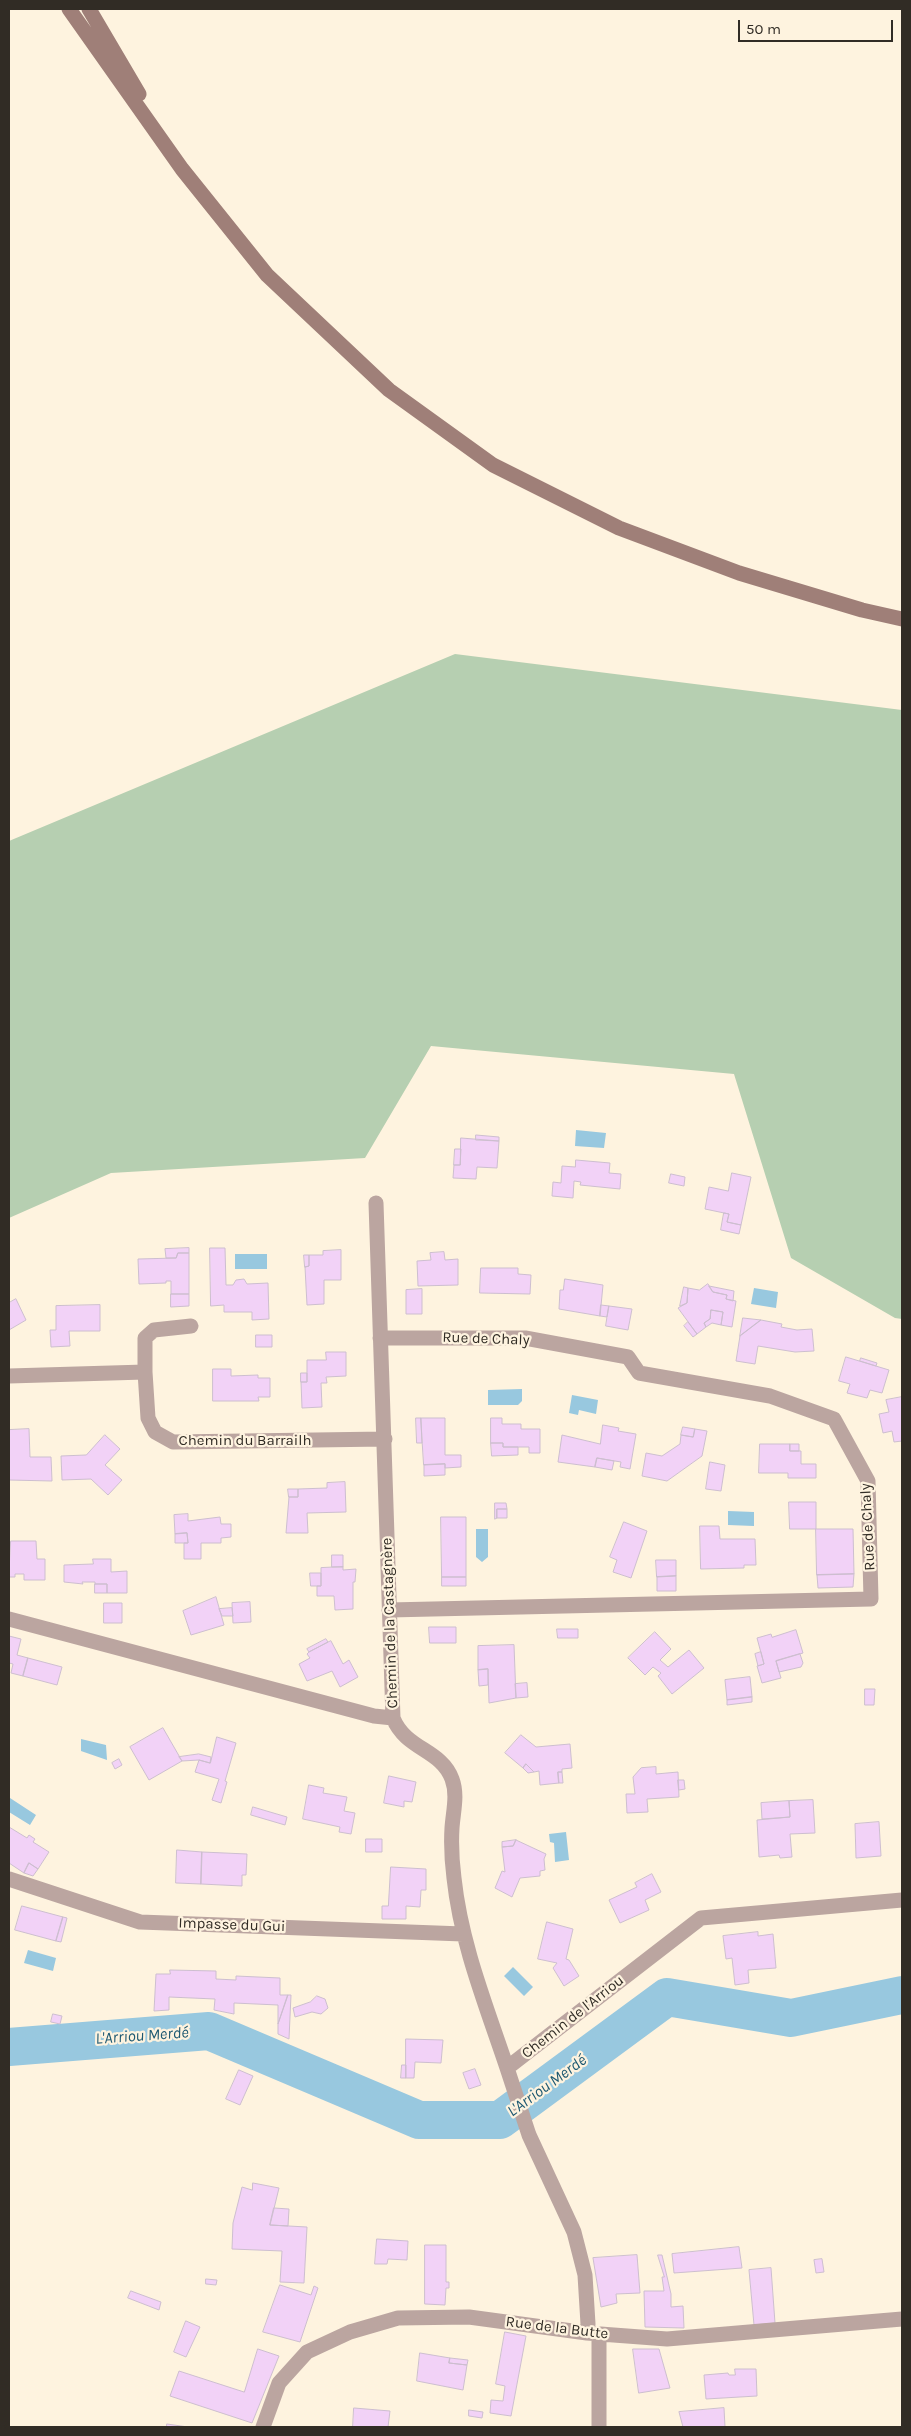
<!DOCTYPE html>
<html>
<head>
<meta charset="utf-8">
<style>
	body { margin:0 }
	#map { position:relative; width:911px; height:2436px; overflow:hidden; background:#fef3df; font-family:Karla,sans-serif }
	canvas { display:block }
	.frame { position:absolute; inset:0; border:10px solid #312c25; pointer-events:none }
	.scale { position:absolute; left:738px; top:20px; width:155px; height:22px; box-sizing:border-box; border:2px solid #312c25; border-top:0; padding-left:6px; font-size:15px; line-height:18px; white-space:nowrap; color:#312c25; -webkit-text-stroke:4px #fef3df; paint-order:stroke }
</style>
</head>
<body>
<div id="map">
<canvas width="911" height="2436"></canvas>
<div class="frame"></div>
<div class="scale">50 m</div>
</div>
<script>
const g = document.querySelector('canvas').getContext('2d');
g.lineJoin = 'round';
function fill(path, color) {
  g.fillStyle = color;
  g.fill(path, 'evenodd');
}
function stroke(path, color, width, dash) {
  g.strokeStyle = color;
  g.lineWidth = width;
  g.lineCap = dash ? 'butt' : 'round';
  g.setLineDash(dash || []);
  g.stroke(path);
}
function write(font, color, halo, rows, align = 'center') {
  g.font = font + ' Karla,sans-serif';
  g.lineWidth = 4.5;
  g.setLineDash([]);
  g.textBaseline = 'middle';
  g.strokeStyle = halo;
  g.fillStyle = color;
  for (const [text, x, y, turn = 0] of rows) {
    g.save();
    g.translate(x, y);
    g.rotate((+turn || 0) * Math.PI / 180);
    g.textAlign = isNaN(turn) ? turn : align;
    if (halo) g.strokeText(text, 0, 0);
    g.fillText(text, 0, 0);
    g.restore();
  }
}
const green = new Path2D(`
	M 455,654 L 902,710 L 902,1319 L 895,1318 L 791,1258 L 734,1074 L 431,1046 L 365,1158 L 111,1173 L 9,1218 L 9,841 Z`);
const water = new Path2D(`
	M 576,1130 L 606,1133 L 604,1148 L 575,1146 Z
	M 235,1254 L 267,1254 L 267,1269 L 235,1269 Z
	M 754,1288 L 778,1292 L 776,1308 L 751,1304 Z
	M 522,1389 L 522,1401 L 518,1405 L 488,1405 L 488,1390 Z
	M 572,1395 L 598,1400 L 596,1414 L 579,1410 L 578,1415 L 569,1413 Z
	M 728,1511 L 754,1512 L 754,1526 L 728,1525 Z
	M 476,1529 L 488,1529 L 488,1557 L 482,1562 L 476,1557 Z
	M 81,1739 L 106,1745 L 107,1760 L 81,1751 Z
	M 10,1798 L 36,1815 L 30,1825 L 9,1812 Z
	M 566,1832 L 569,1860 L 555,1862 L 554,1843 L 550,1842 L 549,1834 Z
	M 28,1950 L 56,1958 L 53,1971 L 24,1963 Z
	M 513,1967 L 533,1987 L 524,1996 L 504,1976 Z`);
const river = new Path2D(`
	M 9,2047 L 209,2031 L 419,2120 L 500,2120 L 667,1997 L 791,2018 L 902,1995`);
const building = new Path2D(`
	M 476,1135 L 499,1137 L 499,1141 L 476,1140 Z
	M 461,1138 L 499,1141 L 497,1168 L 477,1167 L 476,1179 L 453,1178 L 454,1165 L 460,1165 Z
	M 455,1149 L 461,1149 L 460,1165 L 454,1165 Z
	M 576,1160 L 610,1163 L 609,1173 L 621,1174 L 620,1189 L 580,1185 L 581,1182 L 574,1181 L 573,1198 L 552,1196 L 553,1182 L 561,1183 L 562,1166 L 575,1167 Z
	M 732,1173 L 751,1177 L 741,1225 L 727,1222 L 729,1214 L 705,1209 L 709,1187 L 728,1191 Z
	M 671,1174 L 685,1177 L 684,1186 L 669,1183 Z
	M 724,1213 L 729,1214 L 727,1222 L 741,1225 L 739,1234 L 721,1230 Z
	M 189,1248 L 189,1253 L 178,1253 L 176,1258 L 166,1258 L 165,1249 Z
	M 210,1248 L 225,1248 L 226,1285 L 233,1285 L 236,1280 L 244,1279 L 247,1284 L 268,1283 L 269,1319 L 252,1320 L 252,1312 L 224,1312 L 224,1305 L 211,1306 Z
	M 341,1250 L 341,1280 L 324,1280 L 324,1304 L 307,1305 L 305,1267 L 309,1266 L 309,1255 L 323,1255 L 323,1251 Z
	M 444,1252 L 445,1260 L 458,1259 L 458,1285 L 418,1286 L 417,1261 L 431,1260 L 430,1253 Z
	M 178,1253 L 189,1253 L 189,1294 L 171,1294 L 171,1281 L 166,1281 L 166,1283 L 139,1284 L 138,1259 L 176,1258 Z
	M 304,1255 L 309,1255 L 309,1266 L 305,1267 Z
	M 481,1268 L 518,1268 L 518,1274 L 531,1275 L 530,1294 L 480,1293 Z
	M 565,1279 L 603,1285 L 600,1316 L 559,1309 L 560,1290 L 563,1290 Z
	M 708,1284 L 713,1292 L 727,1295 L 726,1299 L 736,1301 L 732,1327 L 721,1325 L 723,1312 L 711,1310 L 710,1319 L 704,1323 L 706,1327 L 697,1334 L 678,1308 L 687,1303 L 688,1288 L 699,1290 Z
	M 709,1286 L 734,1291 L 733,1301 L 726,1299 L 727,1295 L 713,1292 Z
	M 684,1287 L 688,1288 L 687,1303 L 680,1306 Z
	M 422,1289 L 422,1314 L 406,1314 L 406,1290 Z
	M 171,1294 L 189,1294 L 189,1306 L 171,1307 Z
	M 16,1299 L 26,1320 L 9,1330 L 9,1303 Z
	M 100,1305 L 100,1331 L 69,1331 L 70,1346 L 51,1347 L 50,1330 L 56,1330 L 56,1306 Z
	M 601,1305 L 609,1306 L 607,1317 L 600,1316 Z
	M 609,1306 L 632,1309 L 628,1330 L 606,1326 Z
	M 711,1310 L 723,1312 L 721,1325 L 712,1323 L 706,1327 L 704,1323 L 710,1319 Z
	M 743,1318 L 761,1320 L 740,1336 Z
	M 761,1320 L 782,1324 L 781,1327 L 797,1330 L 812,1329 L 814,1351 L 795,1352 L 758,1346 L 755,1364 L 736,1361 L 740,1336 Z
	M 688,1322 L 697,1334 L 693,1337 L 684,1326 Z
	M 256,1335 L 272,1335 L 272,1347 L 256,1347 Z
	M 326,1352 L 346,1352 L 346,1376 L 326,1377 L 327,1383 L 321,1383 L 322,1407 L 302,1408 L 301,1382 L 307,1382 L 307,1360 L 326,1360 Z
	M 846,1357 L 889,1370 L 882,1393 L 870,1390 L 867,1398 L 847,1393 L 850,1384 L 839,1381 Z
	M 861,1358 L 877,1363 L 876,1366 L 860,1361 Z
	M 213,1369 L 231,1369 L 231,1376 L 258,1375 L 258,1378 L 270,1378 L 270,1397 L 258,1397 L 259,1401 L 213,1401 Z
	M 301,1373 L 307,1373 L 307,1382 L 301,1382 Z
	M 902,1397 L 902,1441 L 894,1442 L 892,1431 L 883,1433 L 879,1414 L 889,1412 L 886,1400 Z
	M 416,1418 L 421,1418 L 422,1443 L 417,1443 Z
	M 421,1418 L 445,1418 L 445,1455 L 461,1455 L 461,1467 L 445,1468 L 445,1464 L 424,1465 Z
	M 491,1418 L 502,1418 L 502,1424 L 521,1424 L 521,1429 L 540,1429 L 540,1453 L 529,1453 L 529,1447 L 503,1447 L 503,1443 L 491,1443 Z
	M 603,1425 L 619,1428 L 618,1431 L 636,1434 L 630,1469 L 620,1467 L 621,1462 L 597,1458 L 595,1467 L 558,1462 L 562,1435 L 600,1444 Z
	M 683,1427 L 695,1429 L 693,1437 L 681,1435 Z
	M 29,1429 L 30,1457 L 51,1457 L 52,1481 L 9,1480 L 9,1430 Z
	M 695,1429 L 707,1431 L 702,1456 L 667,1481 L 642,1476 L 646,1453 L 662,1456 L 680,1444 L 681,1435 L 693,1437 Z
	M 105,1435 L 120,1449 L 105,1465 L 122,1480 L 108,1495 L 91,1479 L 62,1480 L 61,1456 L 86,1455 Z
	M 491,1443 L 503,1443 L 503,1447 L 518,1447 L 518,1455 L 492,1456 Z
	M 760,1444 L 790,1444 L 790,1451 L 801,1451 L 801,1464 L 816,1464 L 816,1478 L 788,1478 L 788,1473 L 759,1473 Z
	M 790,1444 L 799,1444 L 799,1451 L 790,1451 Z
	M 597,1458 L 614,1461 L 612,1470 L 595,1467 Z
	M 710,1462 L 725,1465 L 721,1491 L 706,1489 Z
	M 445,1464 L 445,1475 L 424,1476 L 424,1465 Z
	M 345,1482 L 346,1512 L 307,1513 L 308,1533 L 286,1533 L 289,1497 L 298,1497 L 298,1489 L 327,1488 L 327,1483 Z
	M 288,1489 L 298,1489 L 298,1497 L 289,1497 Z
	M 789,1502 L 816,1502 L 816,1529 L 790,1529 Z
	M 495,1503 L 506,1503 L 507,1509 L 497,1509 L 497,1518 L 495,1519 Z
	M 497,1509 L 507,1509 L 507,1518 L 497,1518 Z
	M 188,1514 L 188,1521 L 220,1517 L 221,1524 L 231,1524 L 231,1537 L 221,1538 L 221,1543 L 201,1543 L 201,1559 L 184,1559 L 184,1543 L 188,1543 L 187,1533 L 175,1534 L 174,1515 Z
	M 441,1517 L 466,1517 L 466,1577 L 442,1577 Z
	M 624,1522 L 647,1531 L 631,1578 L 613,1572 L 617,1560 L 610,1557 Z
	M 700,1526 L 719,1526 L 720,1539 L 755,1539 L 756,1565 L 744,1565 L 744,1568 L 701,1569 Z
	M 816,1529 L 853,1529 L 854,1574 L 817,1575 Z
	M 187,1533 L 188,1543 L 175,1543 L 175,1534 Z
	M 11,1541 L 36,1541 L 37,1559 L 45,1559 L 45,1580 L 24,1580 L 24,1574 L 15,1574 L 15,1577 L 9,1577 Z
	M 332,1555 L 343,1555 L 343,1567 L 332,1567 Z
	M 93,1559 L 111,1559 L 111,1572 L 127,1571 L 127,1593 L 107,1593 L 107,1584 L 95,1584 L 95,1582 L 82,1582 L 83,1584 L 64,1582 L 64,1565 L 93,1564 Z
	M 656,1560 L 676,1560 L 676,1576 L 657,1577 Z
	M 343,1567 L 343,1570 L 356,1569 L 355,1582 L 353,1582 L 353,1609 L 335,1610 L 334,1596 L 317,1596 L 317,1586 L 321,1586 L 321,1568 Z
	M 310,1573 L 321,1573 L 321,1586 L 311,1586 Z
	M 854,1574 L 853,1587 L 818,1588 L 817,1575 Z
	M 676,1576 L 676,1591 L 657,1591 L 657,1577 Z
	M 442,1577 L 466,1577 L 466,1586 L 442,1586 Z
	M 95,1584 L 107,1584 L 107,1593 L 95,1593 Z
	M 216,1597 L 224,1625 L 191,1635 L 183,1611 Z
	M 250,1602 L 251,1622 L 233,1623 L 232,1603 Z
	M 104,1603 L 122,1603 L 122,1623 L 104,1623 Z
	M 232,1608 L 233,1616 L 222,1616 L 219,1609 Z
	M 429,1627 L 456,1627 L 456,1643 L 430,1643 Z
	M 557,1629 L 578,1629 L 578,1638 L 558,1638 Z
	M 796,1630 L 803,1653 L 776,1661 L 781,1678 L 762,1683 L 757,1666 L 764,1664 L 757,1638 L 771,1634 L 772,1637 Z
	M 655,1632 L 671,1649 L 660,1660 L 668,1667 L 689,1650 L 704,1668 L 672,1694 L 658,1676 L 661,1673 L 653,1667 L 645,1675 L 628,1658 Z
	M 9,1636 L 21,1639 L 17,1655 L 28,1658 L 23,1676 L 11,1673 L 13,1664 L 9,1663 Z
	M 326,1639 L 328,1642 L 309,1652 L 307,1649 Z
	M 331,1641 L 343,1664 L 349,1660 L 358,1677 L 340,1687 L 332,1671 L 307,1681 L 299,1664 L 310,1658 L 307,1654 L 309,1652 Z
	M 514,1645 L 516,1698 L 489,1703 L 488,1669 L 478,1670 L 478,1646 Z
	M 761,1652 L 764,1664 L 758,1666 L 755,1654 Z
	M 800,1654 L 803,1663 L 801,1667 L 779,1672 L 776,1661 Z
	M 28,1658 L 62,1667 L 57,1685 L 23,1676 Z
	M 488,1669 L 488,1685 L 479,1686 L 478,1670 Z
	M 750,1677 L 752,1697 L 727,1700 L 725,1680 Z
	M 527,1683 L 528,1697 L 516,1698 L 515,1684 Z
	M 865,1689 L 875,1689 L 874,1705 L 865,1705 Z
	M 752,1697 L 752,1702 L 727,1705 L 727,1700 Z
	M 163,1728 L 182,1761 L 149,1780 L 130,1747 Z
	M 521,1735 L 536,1747 L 570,1744 L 572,1768 L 562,1769 L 562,1772 L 558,1772 L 559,1783 L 540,1785 L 539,1771 L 534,1772 L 526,1764 L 523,1768 L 505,1753 Z
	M 217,1737 L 236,1743 L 225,1781 L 227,1782 L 221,1803 L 212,1800 L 219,1779 L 195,1772 L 199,1760 L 210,1763 Z
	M 199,1754 L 211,1757 L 210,1763 L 199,1760 L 182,1761 L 179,1757 Z
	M 119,1759 L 122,1765 L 115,1769 L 112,1763 Z
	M 526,1764 L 534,1772 L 528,1773 L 523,1768 Z
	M 656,1767 L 656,1774 L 678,1772 L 679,1797 L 647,1799 L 648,1812 L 627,1813 L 626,1794 L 635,1794 L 633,1777 L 641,1768 Z
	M 558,1772 L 562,1772 L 563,1783 L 559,1783 Z
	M 389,1776 L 416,1782 L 412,1802 L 404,1801 L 404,1807 L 384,1803 Z
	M 678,1780 L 684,1780 L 685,1789 L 679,1790 Z
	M 309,1785 L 324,1788 L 323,1793 L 347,1797 L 344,1811 L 355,1813 L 351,1834 L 339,1832 L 340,1827 L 303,1819 Z
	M 813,1800 L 815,1833 L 790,1834 L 792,1857 L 780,1858 L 779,1855 L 759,1857 L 757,1820 L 790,1817 L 789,1801 Z
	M 789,1801 L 790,1817 L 762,1819 L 761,1803 Z
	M 253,1807 L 287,1817 L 285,1825 L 251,1815 Z
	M 879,1822 L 881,1856 L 856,1858 L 855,1824 Z
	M 9,1827 L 27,1838 L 29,1835 L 35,1839 L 33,1842 L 49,1852 L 38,1869 L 29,1863 L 24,1873 L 9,1863 Z
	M 366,1839 L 382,1839 L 382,1852 L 366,1852 Z
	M 516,1840 L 546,1854 L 544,1859 L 545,1870 L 540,1871 L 540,1876 L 520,1878 L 512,1897 L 495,1888 L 502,1871 L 505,1872 L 502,1847 L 513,1846 Z
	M 516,1840 L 513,1846 L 502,1847 L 502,1842 Z
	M 177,1850 L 202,1852 L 201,1884 L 176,1883 Z
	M 202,1852 L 247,1854 L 246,1875 L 242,1875 L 242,1886 L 201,1884 Z
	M 29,1863 L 38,1869 L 33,1876 L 24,1873 Z
	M 391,1867 L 426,1869 L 426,1890 L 421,1890 L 420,1907 L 406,1906 L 406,1919 L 382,1919 L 382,1906 L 388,1906 Z
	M 652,1874 L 661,1892 L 645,1900 L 649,1910 L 620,1923 L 609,1900 L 637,1887 L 635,1883 Z
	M 22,1906 L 63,1917 L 56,1941 L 15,1930 Z
	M 63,1917 L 67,1918 L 61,1942 L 56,1941 Z
	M 547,1922 L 573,1929 L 566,1959 L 569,1960 L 579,1976 L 564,1986 L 553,1968 L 557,1963 L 538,1959 Z
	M 758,1932 L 758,1936 L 773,1934 L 776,1968 L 748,1970 L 749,1983 L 735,1985 L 732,1958 L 726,1959 L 723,1936 Z
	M 170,1970 L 216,1971 L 216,1979 L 236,1980 L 236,1976 L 280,1978 L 280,1995 L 288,1995 L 278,2024 L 278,2005 L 234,2003 L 234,2014 L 214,2010 L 215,1999 L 169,1997 L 169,2010 L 154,2011 L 156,1974 L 170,1974 Z
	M 288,1995 L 291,1995 L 289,2039 L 278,2034 L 278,2024 Z
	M 317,1996 L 325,1999 L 328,2008 L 321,2014 L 312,2012 L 295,2017 L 293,2008 L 310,2002 Z
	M 53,2014 L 62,2016 L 60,2024 L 51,2022 Z
	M 406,2039 L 443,2040 L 441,2063 L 415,2062 L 414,2078 L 406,2078 Z
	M 402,2065 L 406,2065 L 406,2078 L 401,2078 Z
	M 475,2069 L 481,2085 L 469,2089 L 463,2073 Z
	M 239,2070 L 253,2076 L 240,2105 L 226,2099 Z
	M 253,2183 L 279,2188 L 270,2225 L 307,2227 L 304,2283 L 280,2282 L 282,2251 L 232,2249 L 233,2223 L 242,2187 L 252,2190 Z
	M 274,2208 L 289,2209 L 288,2226 L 270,2225 Z
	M 377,2239 L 408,2241 L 407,2260 L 388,2259 L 387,2264 L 375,2264 Z
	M 425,2245 L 446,2245 L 446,2282 L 449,2282 L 449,2288 L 446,2288 L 445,2305 L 425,2304 Z
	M 739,2247 L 742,2268 L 674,2273 L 672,2254 Z
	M 637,2255 L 640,2293 L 616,2294 L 617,2303 L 601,2307 L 593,2258 Z
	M 658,2255 L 662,2255 L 671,2294 L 671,2307 L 683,2306 L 684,2328 L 645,2327 L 644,2291 L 664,2291 L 662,2277 L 664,2277 Z
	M 822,2259 L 824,2272 L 816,2273 L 814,2260 Z
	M 771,2268 L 775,2323 L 754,2325 L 749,2270 Z
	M 206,2279 L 217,2280 L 216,2285 L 206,2284 Z
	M 280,2285 L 311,2295 L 314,2286 L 318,2288 L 300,2342 L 263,2332 Z
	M 131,2291 L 161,2302 L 159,2310 L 128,2298 Z
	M 186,2321 L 200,2327 L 186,2357 L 174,2352 Z
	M 505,2332 L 526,2336 L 511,2416 L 490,2413 L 491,2400 L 503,2401 L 505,2386 L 496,2384 Z
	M 258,2349 L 279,2356 L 252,2423 L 170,2396 L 179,2371 L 244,2392 Z
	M 633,2349 L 659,2349 L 670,2388 L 639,2393 Z
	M 420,2353 L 450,2358 L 449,2363 L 467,2365 L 463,2390 L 417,2381 Z
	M 450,2358 L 468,2360 L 467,2365 L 449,2363 Z
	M 735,2369 L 756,2369 L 757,2396 L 706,2399 L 704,2375 L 728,2373 L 729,2375 L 735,2375 Z
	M 354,2408 L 390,2411 L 388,2427 L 353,2427 Z
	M 724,2408 L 725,2427 L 683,2427 L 679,2412 Z
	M 469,2410 L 483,2412 L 482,2418 L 469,2416 Z
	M 167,2424 L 188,2427 L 167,2427 Z`);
const street = new Path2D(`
	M 376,1203 L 393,1718 C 406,1750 441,1749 452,1779 C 458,1795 453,1812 452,1828 C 451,1844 452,1862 454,1878 C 461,1944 486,2005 507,2068
	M 380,1338 L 525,1338 L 628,1357 L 639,1373 L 770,1396 L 834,1419 L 868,1481 L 871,1599 L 389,1610
	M 145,1372 L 145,1338 L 154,1330 L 191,1326
	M 9,1376 L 145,1372 L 148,1418 L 155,1432 L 173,1442 L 385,1439
	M 9,1619 L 374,1716 L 393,1718
	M 9,1879 L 140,1922 L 463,1934
	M 587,2333 L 588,2324 L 585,2275 L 574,2232 L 529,2135 L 507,2068 L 701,1918 L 902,1900
	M 263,2427 L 279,2383 L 307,2352 L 350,2332 L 398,2318 L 469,2317 L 587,2333 L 667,2339 L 902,2319
	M 599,2427 L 599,2334`);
const secondary = new Path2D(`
	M 69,9 L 182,169 L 267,275 L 389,390 L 493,465 L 619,528 L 739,573 L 862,610 L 902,619
	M 89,9 L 139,94`);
const streetNames = [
	["Rue de Chaly",486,1339,2],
	["Chemin du Barrailh",245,1441],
	["Rue de Chaly",868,1527,-93],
	["Chemin de la Castagnère",390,1623,-92],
	["Impasse du Gui",232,1925,2],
	["Chemin de l'Arriou",573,2017,-38],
	["Rue de la Butte",557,2328,7]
];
const waterNames = [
	["L'Arriou Merdé",142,2036,-4],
	["L'Arriou Merdé",547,2086,-36]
];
fill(green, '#b6cfb1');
fill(water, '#98c8df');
stroke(river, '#98c8df', 38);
fill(building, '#f2d2f7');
stroke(building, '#cdbecf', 1);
stroke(street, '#bba5a0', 15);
stroke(secondary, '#9f7f78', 15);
write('15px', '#312c25', '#fef3df', streetNames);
write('italic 16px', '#1d5871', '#fef3df', waterNames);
</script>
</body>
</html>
